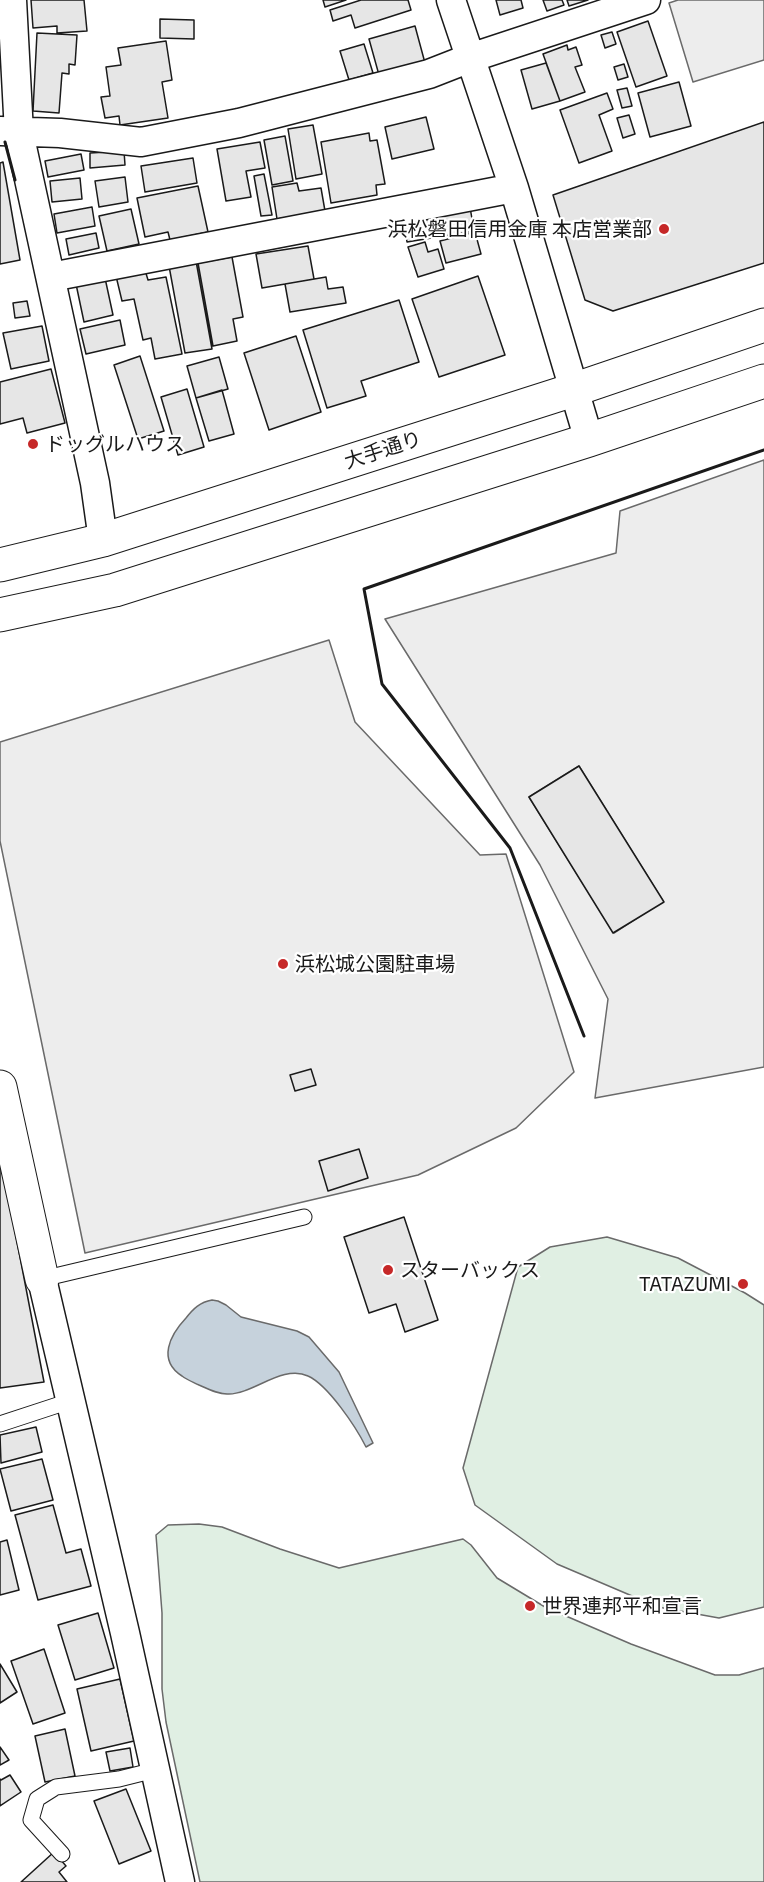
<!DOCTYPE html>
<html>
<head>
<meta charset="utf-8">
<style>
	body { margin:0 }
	canvas { display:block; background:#fff }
</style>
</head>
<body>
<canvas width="764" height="1882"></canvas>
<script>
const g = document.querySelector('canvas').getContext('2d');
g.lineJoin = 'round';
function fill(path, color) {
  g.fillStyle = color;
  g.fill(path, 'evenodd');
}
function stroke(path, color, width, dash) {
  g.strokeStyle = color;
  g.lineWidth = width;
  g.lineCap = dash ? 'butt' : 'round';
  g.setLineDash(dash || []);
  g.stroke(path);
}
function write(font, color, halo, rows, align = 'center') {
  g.font = font + ' "Exo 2","Noto Sans JP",sans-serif';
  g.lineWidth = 4.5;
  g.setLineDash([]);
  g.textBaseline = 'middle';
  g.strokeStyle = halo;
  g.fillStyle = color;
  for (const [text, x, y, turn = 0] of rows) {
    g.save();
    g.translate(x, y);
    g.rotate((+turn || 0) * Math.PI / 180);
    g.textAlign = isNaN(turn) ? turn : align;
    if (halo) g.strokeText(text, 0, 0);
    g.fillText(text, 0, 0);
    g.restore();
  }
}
const green = new Path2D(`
	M 607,1237 L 678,1258 L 745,1293 L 764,1305 L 764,1607 L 719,1618 L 658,1607 L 557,1564 L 475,1505 L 463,1468 L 518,1267 L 550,1247 Z
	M 199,1524 L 222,1527 L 280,1549 L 339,1568 L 463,1539 L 471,1545 L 497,1578 L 545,1607 L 631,1644 L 715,1675 L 739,1675 L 764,1668 L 764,1882 L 200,1882 L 166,1722 L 162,1689 L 162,1613 L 156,1535 L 168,1525 Z`);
const parking = new Path2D(`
	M 678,0 L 764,0 L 764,60 L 693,82 L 669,3 Z
	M 764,460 L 764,1067 L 595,1098 L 608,999 L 540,865 L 385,619 L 616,553 L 620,511 ZM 579,766 L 663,901 L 614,933 L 529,797 Z
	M 329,640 L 355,722 L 480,855 L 506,854 L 574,1072 L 516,1128 L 418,1175 L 85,1253 L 0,841 L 0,742 Z`);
const water = new Path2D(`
	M 212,1300 L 218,1301 L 226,1305 L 241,1317 L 297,1331 L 309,1337 L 339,1372 L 373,1443 L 366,1447 C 356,1427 328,1385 308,1376 C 283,1364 253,1394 229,1394 C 219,1395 208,1389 199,1385 C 193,1382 187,1380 182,1376 C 157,1360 170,1335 186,1318 C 193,1309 200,1302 212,1300 Z`);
const building = new Path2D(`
	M 31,0 L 84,0 L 87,31 L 57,33 L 57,26 L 33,28 Z
	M 323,0 L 346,0 L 325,7 Z
	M 361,0 L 408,0 L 411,10 L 355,28 L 351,15 L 333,21 L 330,10 Z
	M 496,0 L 521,0 L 523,8 L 500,15 Z
	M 543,0 L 562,0 L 564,5 L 547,11 Z
	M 567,0 L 588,0 L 569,6 Z
	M 160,19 L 194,20 L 194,39 L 160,38 Z
	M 648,21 L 667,76 L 636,87 L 617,32 Z
	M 415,26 L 425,63 L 379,75 L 369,39 Z
	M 612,32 L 616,44 L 605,48 L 601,35 Z
	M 37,33 L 77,35 L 75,65 L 69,64 L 69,74 L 62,73 L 59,113 L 33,111 Z
	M 166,41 L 172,80 L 162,82 L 168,118 L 120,125 L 119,116 L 105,118 L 101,97 L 110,96 L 106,67 L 121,65 L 118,48 Z
	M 364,44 L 373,73 L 349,80 L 340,51 Z
	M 567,45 L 568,50 L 576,47 L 582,65 L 575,67 L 585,92 L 560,101 L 543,54 Z
	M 546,63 L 560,101 L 532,109 L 521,70 Z
	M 624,64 L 628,77 L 618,80 L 614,67 Z
	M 679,82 L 691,126 L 650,137 L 638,93 Z
	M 627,88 L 632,106 L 622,108 L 617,90 Z
	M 607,93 L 613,109 L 599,115 L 612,151 L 579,163 L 560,110 Z
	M 629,115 L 635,134 L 623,138 L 617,118 Z
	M 426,117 L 434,149 L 392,159 L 385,127 Z
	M 764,122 L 764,263 L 613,311 L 585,300 L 553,195 Z
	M 313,125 L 322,174 L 296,179 L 288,129 Z
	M 369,133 L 370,141 L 377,140 L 385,184 L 376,185 L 377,195 L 331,203 L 321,142 Z
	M 285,136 L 293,181 L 272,185 L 264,140 Z
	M 260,142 L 265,168 L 246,171 L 251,197 L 226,201 L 217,149 Z
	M 124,151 L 125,165 L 90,168 L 90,153 Z
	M 81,154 L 84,170 L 48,177 L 45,161 Z
	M 193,158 L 197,183 L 145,192 L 141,166 Z
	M 3,162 L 20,260 L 0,264 L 0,163 Z
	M 264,174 L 272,215 L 261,216 L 254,176 Z
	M 125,177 L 128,202 L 99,207 L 95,181 Z
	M 80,178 L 82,199 L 52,202 L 50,181 Z
	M 297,183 L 299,191 L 321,188 L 325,211 L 277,219 L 272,187 Z
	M 198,186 L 208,232 L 170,240 L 168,232 L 145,237 L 137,198 Z
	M 92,207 L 95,226 L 57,233 L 54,214 Z
	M 470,207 L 474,231 L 407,242 L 403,218 Z
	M 131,209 L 139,244 L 107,251 L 99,216 Z
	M 475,232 L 481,254 L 446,263 L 440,241 Z
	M 96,233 L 99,248 L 69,255 L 66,239 Z
	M 425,242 L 428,252 L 438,249 L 444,269 L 418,277 L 408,247 Z
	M 308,246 L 314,279 L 262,288 L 256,254 Z
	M 232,257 L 243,317 L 233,319 L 237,341 L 213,346 L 198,263 Z
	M 196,261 L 212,349 L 185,353 L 169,266 Z
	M 145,270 L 148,280 L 166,277 L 182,354 L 155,359 L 151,338 L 143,340 L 134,299 L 122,301 L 116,276 Z
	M 478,276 L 505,355 L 439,377 L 412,299 Z
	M 326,277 L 328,289 L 343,287 L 346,303 L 290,312 L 285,284 Z
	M 105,278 L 113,315 L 84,322 L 76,284 Z
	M 399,300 L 419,362 L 361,381 L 366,396 L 327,408 L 303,330 Z
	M 27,301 L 30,316 L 15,318 L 13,303 Z
	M 120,320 L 125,345 L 86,354 L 80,329 Z
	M 42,326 L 49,361 L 11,369 L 3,333 Z
	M 296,336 L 321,412 L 269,430 L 244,353 Z
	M 140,356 L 164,431 L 138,439 L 114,365 Z
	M 219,357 L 228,389 L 196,398 L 187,366 Z
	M 51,369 L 65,423 L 27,433 L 23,418 L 0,424 L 0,382 Z
	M 187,389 L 204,447 L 178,455 L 161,397 Z
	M 222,390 L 234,434 L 209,441 L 196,398 Z
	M 579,766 L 664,902 L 613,933 L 529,797 Z
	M 311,1069 L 316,1085 L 295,1091 L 290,1075 Z
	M 359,1149 L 368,1178 L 328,1191 L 319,1161 Z
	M 0,1153 L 44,1382 L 0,1388 Z
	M 404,1217 L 438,1320 L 405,1332 L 396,1304 L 369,1313 L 344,1237 Z
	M 36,1427 L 42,1452 L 1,1463 L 0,1435 Z
	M 42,1459 L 53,1500 L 11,1511 L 0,1469 Z
	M 53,1505 L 66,1553 L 81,1549 L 91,1586 L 38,1600 L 15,1515 Z
	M 7,1540 L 19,1590 L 0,1595 L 0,1542 Z
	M 98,1613 L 114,1668 L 75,1680 L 58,1625 Z
	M 44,1649 L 65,1713 L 33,1724 L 11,1661 Z
	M 0,1664 L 17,1692 L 0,1703 Z
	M 120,1679 L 134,1741 L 91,1751 L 77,1689 Z
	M 65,1729 L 75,1776 L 45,1782 L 35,1736 Z
	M 0,1747 L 9,1760 L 0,1765 Z
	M 130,1748 L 133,1767 L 110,1771 L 106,1752 Z
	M 10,1775 L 21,1792 L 0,1806 L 0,1779 L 1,1780 Z
	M 126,1789 L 151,1851 L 119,1864 L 94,1801 Z
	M 54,1852 L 66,1866 L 59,1872 L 67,1882 L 21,1882 Z`);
const service = new Path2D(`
	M 42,1279 L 304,1217
	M 0,1424 L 70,1401
	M 62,1854 L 31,1820 L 37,1799 L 56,1787 L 119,1779 L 155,1770`);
const minor = new Path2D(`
	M 12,0 L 19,133 L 95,483 L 103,540
	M 451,0 L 514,188 L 589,440
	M 0,131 L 60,133 L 141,142 L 239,123 L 429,74 L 470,58 L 646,0
	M 51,277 L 514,188
	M 42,1279 L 125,1633 L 180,1882`);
const tertiary = new Path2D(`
	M 0,1087 L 42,1279`);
const trunk = new Path2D(`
	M 0,565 L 103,540 L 573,390 L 764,325
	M 0,615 L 115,590 L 589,440 L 764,381`);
const wall = new Path2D(`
	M 5,142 L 15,180
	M 584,1036 L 510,848 L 382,684 L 364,589 L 764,450`);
const markers = [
	[664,229,6,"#c62828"],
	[33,444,6,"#c62828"],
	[283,964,6,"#c62828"],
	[388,1270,6,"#c62828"],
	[743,1284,6,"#c62828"],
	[530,1606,6,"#c62828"]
];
const poiNames = [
	["浜松磐田信用金庫 本店営業部",652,229,"right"],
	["ドッグルハウス",45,444],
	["浜松城公園駐車場",295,964],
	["スターバックス",400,1270],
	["TATAZUMI",731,1284,"right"],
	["世界連邦平和宣言",542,1606]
];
const streetNames = [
	["大手通り",383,450,-18]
];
fill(green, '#e0efe3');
stroke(green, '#6a6a6a', 1.5);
fill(parking, '#ededed');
stroke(parking, '#6a6a6a', 1.5);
fill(water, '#c6d2dc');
stroke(water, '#6a6a6a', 1.5);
fill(building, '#e6e6e6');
stroke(building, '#1a1a1a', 1.5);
stroke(service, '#1a1a1a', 17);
stroke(minor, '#1a1a1a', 31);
stroke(tertiary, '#1a1a1a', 35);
stroke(trunk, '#1a1a1a', 35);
stroke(service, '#fff', 15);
stroke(minor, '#fff', 28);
stroke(tertiary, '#fff', 33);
stroke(trunk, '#fff', 33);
stroke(wall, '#1a1a1a', 3);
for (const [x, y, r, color] of markers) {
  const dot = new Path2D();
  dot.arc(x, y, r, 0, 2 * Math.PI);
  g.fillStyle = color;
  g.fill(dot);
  stroke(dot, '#fff', 2);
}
write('20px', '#1a1a1a', '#fff', poiNames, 'left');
write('20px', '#1a1a1a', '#fff', streetNames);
</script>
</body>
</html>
